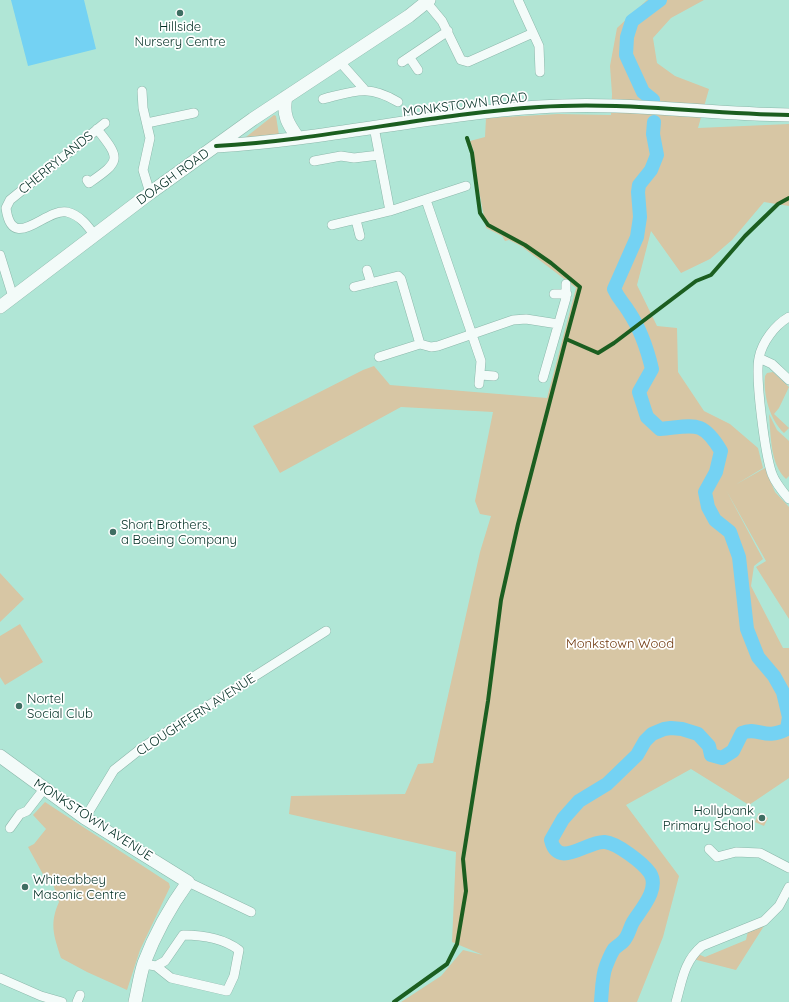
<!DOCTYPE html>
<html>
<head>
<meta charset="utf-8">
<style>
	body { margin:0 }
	canvas { display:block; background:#b0e6d6 }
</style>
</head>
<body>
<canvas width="789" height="1002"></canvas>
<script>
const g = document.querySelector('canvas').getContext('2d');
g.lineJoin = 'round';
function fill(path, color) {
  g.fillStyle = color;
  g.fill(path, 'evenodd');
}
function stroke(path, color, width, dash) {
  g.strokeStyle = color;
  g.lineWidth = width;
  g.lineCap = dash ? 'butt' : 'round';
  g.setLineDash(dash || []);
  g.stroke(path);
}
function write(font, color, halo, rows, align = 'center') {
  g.font = font + ' Quicksand,sans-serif';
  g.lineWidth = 3.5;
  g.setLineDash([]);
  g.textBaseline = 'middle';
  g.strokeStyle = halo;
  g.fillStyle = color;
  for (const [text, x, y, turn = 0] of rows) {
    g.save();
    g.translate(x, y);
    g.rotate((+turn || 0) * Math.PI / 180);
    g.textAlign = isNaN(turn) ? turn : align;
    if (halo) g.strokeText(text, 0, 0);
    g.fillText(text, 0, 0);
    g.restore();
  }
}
const green = new Path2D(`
	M 647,0 L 704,0 L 671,18 L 653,38 L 657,63 L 675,76 L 709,89 L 698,128 L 789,124 L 789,206 L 764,202 L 732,240 L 710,259 L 681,273 L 651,231 L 637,285 L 657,326 L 677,328 L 678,372 L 704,411 L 730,424 L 758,448 L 763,468 L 735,485 L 765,468 L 775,492 L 789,507 L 789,619 L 756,567 L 766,561 L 726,490 L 763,559 L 754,566 L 751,586 L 783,648 L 789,648 L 789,778 L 749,805 L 691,769 L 626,805 L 679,876 L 663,937 L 637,1002 L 401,1002 L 441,976 L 463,950 L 483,955 L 452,942 L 456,852 L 289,814 L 291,796 L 405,794 L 418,764 L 433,763 L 480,552 L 491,516 L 480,514 L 475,501 L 493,412 L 401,407 L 280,473 L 253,426 L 363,370 L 374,366 L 390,385 L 547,398 L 576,288 L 521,246 L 509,240 L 505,241 L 502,236 L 486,228 L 472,153 L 474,152 L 470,141 L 485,137 L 486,118 L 558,114 L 611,115 L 612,94 L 610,66 L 617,28 Z
	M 274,115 L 276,116 L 279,135 L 246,137 Z
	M 773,372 L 789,387 L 779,408 L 774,414 L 789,428 L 784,433 C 770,420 763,395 765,376 L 767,373 Z
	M 769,414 L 777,430 L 789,441 L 789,476 L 786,479 C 770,464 771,436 769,414 Z
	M 0,573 L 24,599 L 0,622 Z
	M 20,624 L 43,662 L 5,685 L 0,677 L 0,636 Z
	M 45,802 L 169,883 L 170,887 L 140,950 L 127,990 L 87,972 L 61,958 C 54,936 49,924 59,902 L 51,878 L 45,878 L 28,847 L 34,844 L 46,829 L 33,815 Z
	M 759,813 L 768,818 L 764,826 L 755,822 Z
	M 761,926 L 764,926 L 736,970 L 693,959 L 698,954 L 705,957 L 746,940 L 748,931 Z`);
const water = new Path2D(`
	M 11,0 L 84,0 L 96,49 L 28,66 Z`);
const river = new Path2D(`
	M 653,100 L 643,92 L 626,55 L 627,37 L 632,21 L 660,0
	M 601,1002 C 602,991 602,976 606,966 C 608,961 611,953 614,949 C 618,945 623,943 625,939 C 629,934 630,927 633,922 C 641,909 660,889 650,873 C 643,863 617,843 605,842 C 588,840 558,870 551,840 L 563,819 L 579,801 L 607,784 L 637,755 L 645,741 L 652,734 L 664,729 L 671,728 L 682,729 L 698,734 L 709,746 L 711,755 L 722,758 L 733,751 L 742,733 C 758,726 765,741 787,729 L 789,717 L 783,692 L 774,676 L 758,657 L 747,629 L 739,557 L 730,532 L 715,520 L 708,507 L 705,492 L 716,472 L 721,451 C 702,419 694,426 660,429 L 647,417 L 639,392 L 652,369 C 647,348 641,330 629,312 C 623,302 619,300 614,289 L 637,237 L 640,217 L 638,192 L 639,185 L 651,170 L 657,155 L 653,134 L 654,122`);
const street = new Path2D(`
	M 518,0 L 539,46 L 540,72
	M 427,3 L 442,21 L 461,60 L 468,62 L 533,33
	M 410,58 L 418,70
	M 340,62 L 364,89
	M 402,62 L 448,31
	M 142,91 L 143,108 L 150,138 L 143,170 L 150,193
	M 323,99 C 355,91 368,84 398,102
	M 147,123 L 194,113
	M 374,127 L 390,211
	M 314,161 L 341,156 L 354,158 L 379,155
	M 87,180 L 89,183 C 121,161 121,159 97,129
	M 426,200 L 481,361 L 479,384
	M 356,220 L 360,236
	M 332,225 L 390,211 L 466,186
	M 95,236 C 88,226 80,215 67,212 C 45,208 12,254 6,208 L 10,200 L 105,123
	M 0,255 L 13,297
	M 367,270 L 371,283
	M 354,287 L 398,276 L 401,279 L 420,344
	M 554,294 L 567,294
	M 789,317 C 775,325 762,342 759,358 C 755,378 765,454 772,474 C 776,484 782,491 789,499
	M 379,357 L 420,344 L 431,347 L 438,346 L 513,320 L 526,319 L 558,324
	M 759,358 L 772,364 L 789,380
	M 481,375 L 494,376
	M 543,378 L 566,298 L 566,284
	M 85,818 L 114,770 L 143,747 L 326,631
	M 10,828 L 20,814 L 27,811 L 44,789
	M 709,849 L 717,857 L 736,852 L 760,853 L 789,868
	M 188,882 L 251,912
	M 144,964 L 156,966 L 165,961 L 183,935 C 203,935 223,938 239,950 L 234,976 L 227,991 L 171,978 L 156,966
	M 0,978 L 41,996 L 62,1002
	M 77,1002 L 80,995
	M 676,1002 C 682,981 684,961 702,946 L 764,921 L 779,906 L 789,887`);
const secondary = new Path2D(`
	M 286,97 C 282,115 288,124 298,138
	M 216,146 C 324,140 430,114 539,107 C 623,101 706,114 789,115
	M 0,307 L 150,193 L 253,119 L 409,16 L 429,0
	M 0,756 L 85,818 L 188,882 C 170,907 155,934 144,963 C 140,975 138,989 135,1002`);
const cycleway = new Path2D(`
	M 467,138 L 472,153 L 480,213 L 488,225 L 525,245 L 551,263 L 580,287 L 566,339
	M 216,146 C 324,140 430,114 539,107 C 623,101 706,114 789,115
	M 394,1002 L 447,964 L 457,944 L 466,891 L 463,859 L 488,701 L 501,600 L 518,524 L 566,339 L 598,353 L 614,343 L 696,281 L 711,275 L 745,236 L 778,204 L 789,198`);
const markers = [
	[180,13,4,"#3e6e62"],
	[113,532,4,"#3e6e62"],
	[19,706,4,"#3e6e62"],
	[762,818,4,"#3e6e62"],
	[25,887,4,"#3e6e62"]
];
const poiNames = [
	["Hillside",180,27,"center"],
	["Nursery Centre",180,42,"center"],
	["Short Brothers,",121,525],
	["a Boeing Company",121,540],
	["Nortel",27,699],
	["Social Club",27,714],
	["Hollybank",754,811,"right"],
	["Primary School",754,826,"right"],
	["Whiteabbey",33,880],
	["Masonic Centre",33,895]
];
const streetNames = [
	["MONKSTOWN ROAD",465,105,-7],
	["CHERRYLANDS",56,163,-39],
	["DOAGH ROAD",173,177,-36],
	["CLOUGHFERN AVENUE",196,715,-33],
	["MONKSTOWN AVENUE",93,820,33]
];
const parkNames = [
	["Monkstown Wood",620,644]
];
fill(green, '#d7c6a4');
fill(water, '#74d2f3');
stroke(river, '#74d2f3', 14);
stroke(street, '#8cb8ab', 10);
stroke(secondary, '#8cb8ab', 14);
stroke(street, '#f3fbf9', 9);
stroke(secondary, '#f3fbf9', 13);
stroke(cycleway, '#1b5e20', 4);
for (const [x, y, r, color] of markers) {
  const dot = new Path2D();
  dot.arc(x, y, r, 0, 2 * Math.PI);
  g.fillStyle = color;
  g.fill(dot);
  stroke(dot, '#fff', 1.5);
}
write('13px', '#002e23', '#fff', poiNames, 'left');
write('13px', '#002e23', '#fff', streetNames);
write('13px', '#70390f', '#fff', parkNames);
</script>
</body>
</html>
